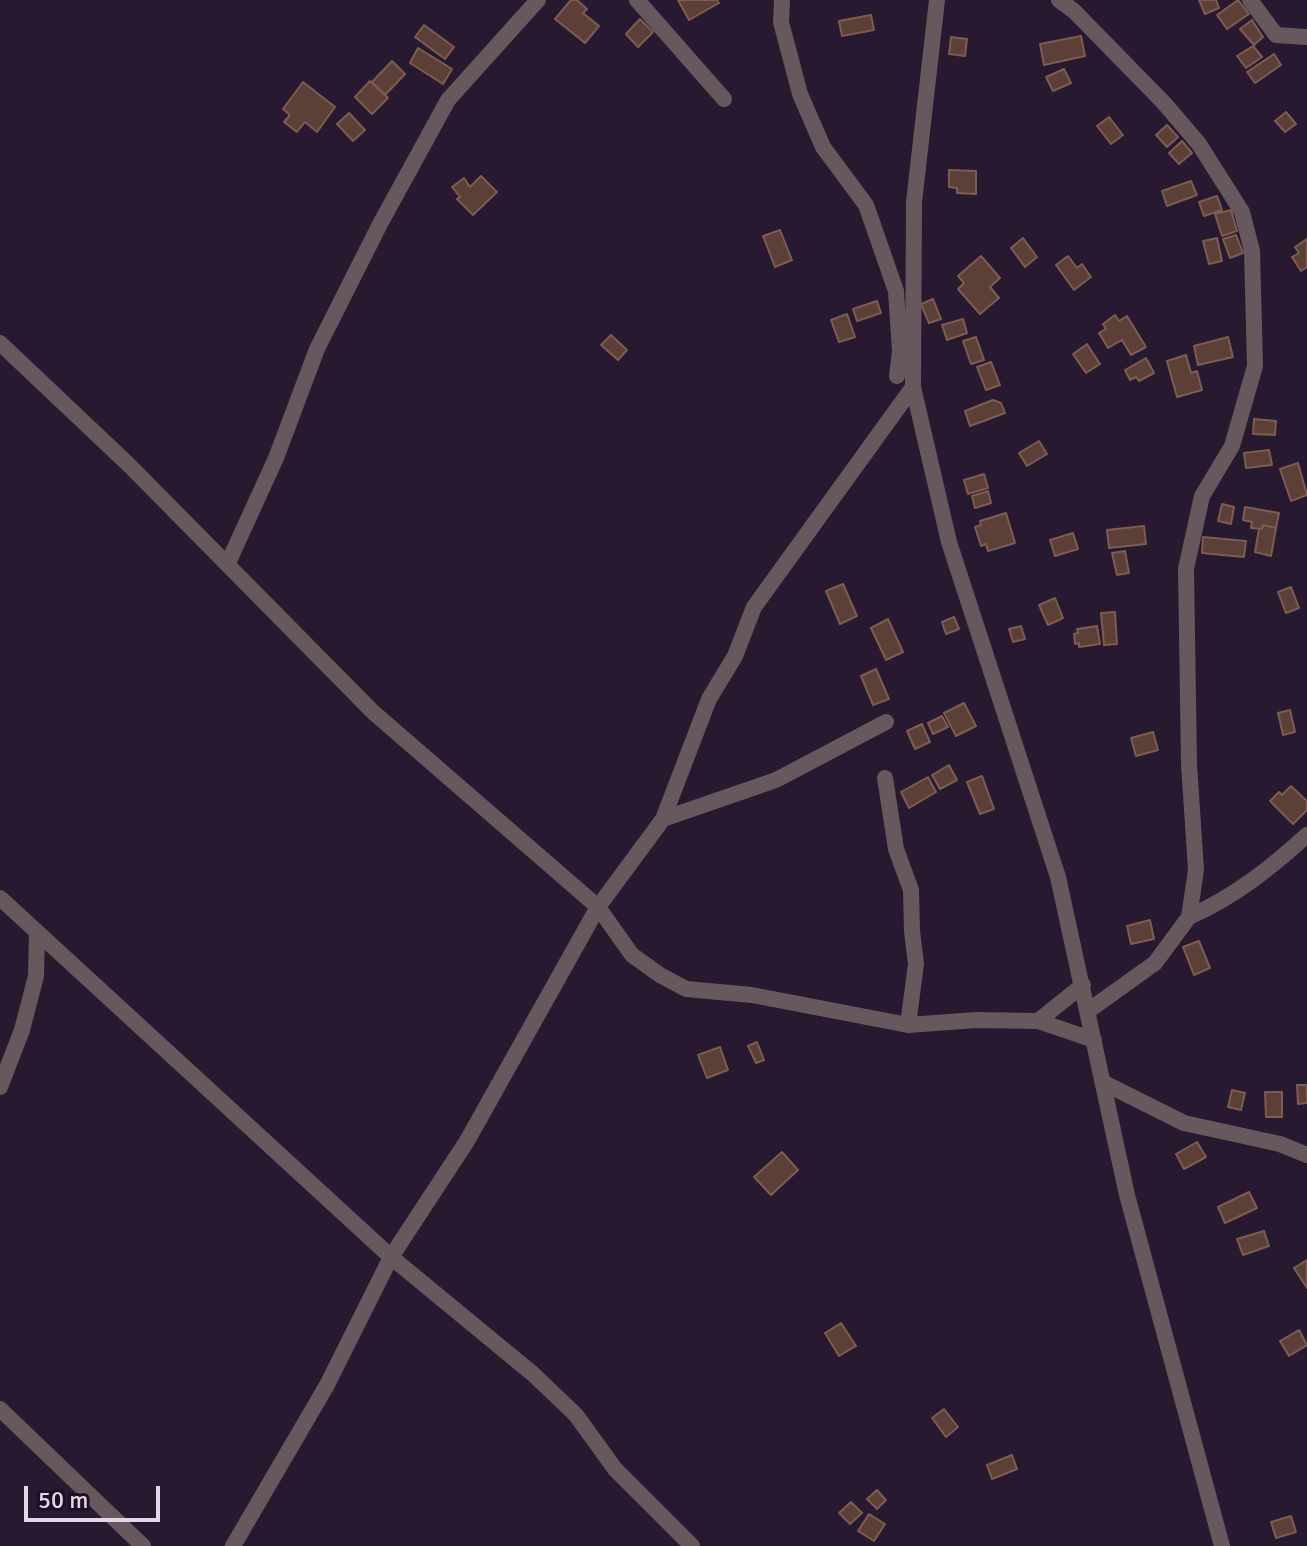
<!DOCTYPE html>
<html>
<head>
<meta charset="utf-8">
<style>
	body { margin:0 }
	#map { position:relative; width:1307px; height:1546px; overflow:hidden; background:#271930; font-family:Signika,sans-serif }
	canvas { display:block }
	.scale { position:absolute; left:24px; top:1486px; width:136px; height:36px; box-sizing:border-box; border:4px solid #e0d7e7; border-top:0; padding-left:10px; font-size:24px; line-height:28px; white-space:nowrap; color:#e0d7e7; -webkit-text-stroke:6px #1d1026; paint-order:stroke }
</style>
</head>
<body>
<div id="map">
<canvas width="1307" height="1546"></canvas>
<div class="scale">50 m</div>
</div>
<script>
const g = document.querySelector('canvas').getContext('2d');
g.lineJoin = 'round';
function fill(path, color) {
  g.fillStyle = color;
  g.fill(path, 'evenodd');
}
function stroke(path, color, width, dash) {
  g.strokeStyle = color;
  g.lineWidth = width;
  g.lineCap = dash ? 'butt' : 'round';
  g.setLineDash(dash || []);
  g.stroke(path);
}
const building = new Path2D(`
	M 571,0 L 577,0 L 587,9 L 583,13 L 599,26 L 585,43 L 555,19 Z
	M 678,0 L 717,0 L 719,3 L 689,20 Z
	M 1199,0 L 1216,0 L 1219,8 L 1205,14 Z
	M 1238,0 L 1249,14 L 1227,29 L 1217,15 Z
	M 871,15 L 874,30 L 842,36 L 839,21 Z
	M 640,19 L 653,32 L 638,47 L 626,34 Z
	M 1252,20 L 1263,37 L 1254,45 L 1240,29 Z
	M 424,25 L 454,47 L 445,59 L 415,37 Z
	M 1081,36 L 1085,56 L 1044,65 L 1040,44 Z
	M 951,37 L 967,39 L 965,56 L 949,54 Z
	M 1253,46 L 1262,57 L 1246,68 L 1237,56 Z
	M 418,48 L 452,69 L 443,84 L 410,63 Z
	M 1274,54 L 1281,65 L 1255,83 L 1247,72 Z
	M 392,61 L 405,74 L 385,95 L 372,82 Z
	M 1064,69 L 1071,83 L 1053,91 L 1046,77 Z
	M 370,81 L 388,98 L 372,114 L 355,97 Z
	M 303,82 L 335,107 L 317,132 L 305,122 L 297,132 L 284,122 L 290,115 L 283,109 Z
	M 1286,112 L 1296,124 L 1285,132 L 1275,121 Z
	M 349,113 L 365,130 L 353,141 L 337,124 Z
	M 1109,117 L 1123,135 L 1111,144 L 1097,126 Z
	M 1167,125 L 1178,137 L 1167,147 L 1156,135 Z
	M 1182,141 L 1192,153 L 1179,164 L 1169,153 Z
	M 949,170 L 976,171 L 976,194 L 957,193 L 957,188 L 949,187 Z
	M 481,176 L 497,192 L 473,215 L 457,199 L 460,197 L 452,187 L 464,178 L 470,187 Z
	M 1191,181 L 1197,195 L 1167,206 L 1162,191 Z
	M 1217,196 L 1222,210 L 1204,216 L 1199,202 Z
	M 1231,210 L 1237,231 L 1222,236 L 1215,214 Z
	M 780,230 L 792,260 L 775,267 L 763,236 Z
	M 1236,235 L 1243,253 L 1230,258 L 1223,239 Z
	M 1023,238 L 1037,257 L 1025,267 L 1011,248 Z
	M 1217,238 L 1222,261 L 1209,264 L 1203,241 Z
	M 1307,239 L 1307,267 L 1301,271 L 1292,257 L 1299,253 L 1295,247 Z
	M 981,256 L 1000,278 L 990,287 L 999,298 L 980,314 L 958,289 L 964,283 L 958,276 Z
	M 1068,256 L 1077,268 L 1082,264 L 1091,277 L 1074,290 L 1056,265 Z
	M 933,299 L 941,319 L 929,323 L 921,304 Z
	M 877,301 L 881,313 L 857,321 L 853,309 Z
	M 847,314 L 855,337 L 839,342 L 831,320 Z
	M 1115,315 L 1119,321 L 1127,316 L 1146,347 L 1131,355 L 1122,340 L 1108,348 L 1099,333 L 1106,329 L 1103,324 Z
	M 963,319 L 967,333 L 947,340 L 942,325 Z
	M 611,335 L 627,350 L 618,360 L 601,345 Z
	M 976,337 L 984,360 L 971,364 L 963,341 Z
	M 1228,337 L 1233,357 L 1198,365 L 1194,346 Z
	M 1087,344 L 1100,364 L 1086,373 L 1073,354 Z
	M 1186,355 L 1191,373 L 1197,371 L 1202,390 L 1177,397 L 1167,361 Z
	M 1146,358 L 1154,373 L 1139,381 L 1136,377 L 1130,380 L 1125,370 Z
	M 991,362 L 1000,385 L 986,390 L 977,367 Z
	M 993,400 L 1001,403 L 1005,413 L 970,426 L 965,411 Z
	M 1254,419 L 1276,421 L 1275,435 L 1253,434 Z
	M 1039,441 L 1047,454 L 1027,466 L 1019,453 Z
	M 1269,450 L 1272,465 L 1246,468 L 1244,453 Z
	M 1298,463 L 1307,495 L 1291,501 L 1280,469 Z
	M 984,474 L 988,488 L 968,494 L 964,480 Z
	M 988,491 L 991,503 L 975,508 L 972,496 Z
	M 1222,504 L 1234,507 L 1231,524 L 1218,521 Z
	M 1245,507 L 1279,513 L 1276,528 L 1263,525 L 1262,529 L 1251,528 L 1252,522 L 1243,520 Z
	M 1006,513 L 1015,543 L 988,551 L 986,544 L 981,546 L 975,527 L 981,525 L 980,521 Z
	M 1263,525 L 1276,528 L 1271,556 L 1255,552 L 1259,529 L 1262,529 Z
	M 1144,526 L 1146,544 L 1109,548 L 1107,530 Z
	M 1073,533 L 1078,549 L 1055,556 L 1050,540 Z
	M 1203,537 L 1246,541 L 1244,557 L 1202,553 Z
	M 1125,551 L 1129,573 L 1117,575 L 1112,553 Z
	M 843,584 L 857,616 L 840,624 L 826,591 Z
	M 1291,587 L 1299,608 L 1286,613 L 1278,592 Z
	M 1055,598 L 1063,618 L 1048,625 L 1039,605 Z
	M 1115,612 L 1117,644 L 1104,645 L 1101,613 Z
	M 954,617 L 959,629 L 946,634 L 942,622 Z
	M 888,619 L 903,652 L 886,660 L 871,628 Z
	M 1021,626 L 1025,639 L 1013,642 L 1009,629 Z
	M 1097,626 L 1100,644 L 1079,647 L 1079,643 L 1075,644 L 1074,634 L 1078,633 L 1077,629 Z
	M 876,669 L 889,699 L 873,705 L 861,676 Z
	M 964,703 L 976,726 L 956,736 L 944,713 Z
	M 1290,710 L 1295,732 L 1283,735 L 1278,713 Z
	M 942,716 L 948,727 L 933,734 L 928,723 Z
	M 922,724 L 930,742 L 915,749 L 907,731 Z
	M 1153,732 L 1158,750 L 1136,756 L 1131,738 Z
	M 949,765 L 957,780 L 940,789 L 932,775 Z
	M 982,776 L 994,809 L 980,814 L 967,782 Z
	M 928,777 L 936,792 L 909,808 L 901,792 Z
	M 1291,786 L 1307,801 L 1307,810 L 1293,824 L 1270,801 L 1279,792 L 1282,795 Z
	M 1150,920 L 1154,939 L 1131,944 L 1127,926 Z
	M 1199,941 L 1210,968 L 1194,975 L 1183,947 Z
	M 757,1042 L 764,1060 L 756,1063 L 748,1046 Z
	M 720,1047 L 728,1070 L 707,1078 L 698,1055 Z
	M 1297,1085 L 1307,1085 L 1307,1103 L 1298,1104 Z
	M 1232,1090 L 1245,1093 L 1241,1110 L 1228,1107 Z
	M 1265,1092 L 1282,1092 L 1282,1117 L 1266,1117 Z
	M 1197,1142 L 1206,1157 L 1184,1169 L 1176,1154 Z
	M 782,1152 L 798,1170 L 771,1195 L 754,1177 Z
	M 1249,1192 L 1257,1208 L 1225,1223 L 1218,1207 Z
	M 1264,1231 L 1269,1246 L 1243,1255 L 1237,1239 Z
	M 1307,1260 L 1307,1288 L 1294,1268 Z
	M 841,1323 L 856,1346 L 839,1356 L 825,1333 Z
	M 1299,1330 L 1307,1345 L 1289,1356 L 1280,1341 Z
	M 944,1409 L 958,1427 L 946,1437 L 932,1418 Z
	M 1012,1455 L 1017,1469 L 992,1479 L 987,1465 Z
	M 877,1490 L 886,1500 L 877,1509 L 867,1499 Z
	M 851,1502 L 862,1513 L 850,1524 L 839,1513 Z
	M 869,1514 L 885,1524 L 874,1541 L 858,1531 Z
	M 1291,1516 L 1296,1532 L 1276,1538 L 1271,1522 Z`);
const minor = new Path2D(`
	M 637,0 L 724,99
	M 782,0 L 781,22 L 800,94 L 823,147 L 866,205 L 896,291 L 900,351 L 897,376
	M 937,0 L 914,202 L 913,387 L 949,542 L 1058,877 L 1127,1195 L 1222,1546
	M 1059,0 L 1074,11 L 1164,103 L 1199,144 L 1242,212 L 1252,251 L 1255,366 L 1232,446 L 1202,496 L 1186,569 L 1189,764 L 1196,870 L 1189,917 L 1155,963 L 1088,1011
	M 1250,0 L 1276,35 L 1307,37
	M 0,343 L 129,465 L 373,712 L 598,907 L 632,955 L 660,975 L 686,989 L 752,995 L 908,1025 L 977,1020 L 1038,1021 L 1094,1040
	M 228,563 L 276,458 L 317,349 L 380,224 L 448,100 L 538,0
	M 885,778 L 896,849 L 911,890 L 912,931 L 916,964 L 908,1025
	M 663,819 L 776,780 L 886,722
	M 0,898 L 391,1257 L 533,1374 L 576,1415 L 615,1469 L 692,1546
	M 1189,917 C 1234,897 1271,868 1307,835
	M 1038,1021 L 1083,985
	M 1104,1083 L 1184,1123 L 1280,1144 L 1307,1155
	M 0,1087 L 22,1030 L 36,976 L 37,932
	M 0,1409 L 143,1546
	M 233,1546 L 327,1385 L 391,1257 L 467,1141 L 598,907 L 663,819 L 709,699 L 735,656 L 754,607 L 913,387`);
fill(building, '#5c3f37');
stroke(building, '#7d5c52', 2);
stroke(minor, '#66585d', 16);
</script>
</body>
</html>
